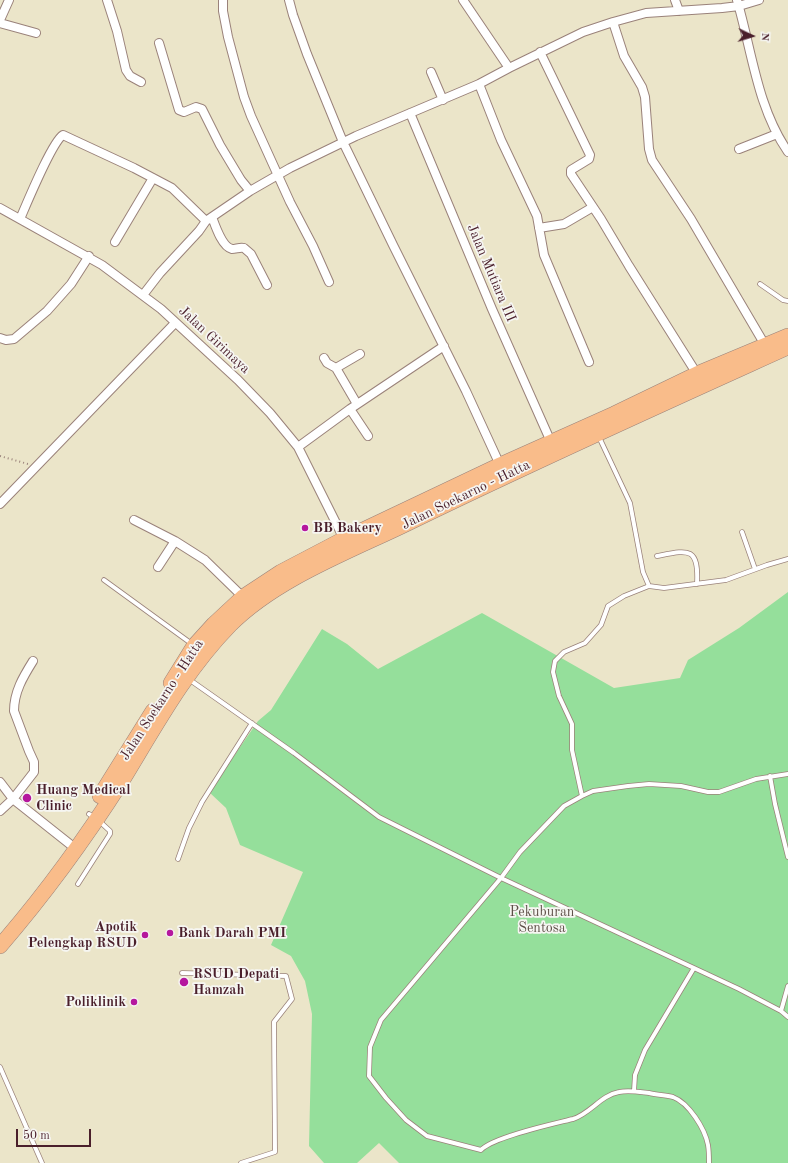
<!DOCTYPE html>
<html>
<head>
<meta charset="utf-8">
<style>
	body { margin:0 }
	#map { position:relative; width:788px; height:1163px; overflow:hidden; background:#ebe5c9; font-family:"Old Standard TT",serif }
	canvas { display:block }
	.north { position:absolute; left:732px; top:16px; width:40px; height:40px; -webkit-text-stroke:3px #f6f6f2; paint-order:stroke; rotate:94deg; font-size:11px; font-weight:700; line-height:16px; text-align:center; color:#4a1f2b }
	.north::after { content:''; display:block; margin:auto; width:14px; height:18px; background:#4a1f2b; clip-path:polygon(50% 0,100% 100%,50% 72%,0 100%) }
	.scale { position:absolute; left:16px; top:1129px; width:75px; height:18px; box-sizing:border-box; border:2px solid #4a1f2b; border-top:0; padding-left:5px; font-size:12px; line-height:14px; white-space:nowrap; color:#4a1f2b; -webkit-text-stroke:3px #f6f6f2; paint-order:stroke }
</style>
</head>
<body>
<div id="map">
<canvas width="788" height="1163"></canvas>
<div class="north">N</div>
<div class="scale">50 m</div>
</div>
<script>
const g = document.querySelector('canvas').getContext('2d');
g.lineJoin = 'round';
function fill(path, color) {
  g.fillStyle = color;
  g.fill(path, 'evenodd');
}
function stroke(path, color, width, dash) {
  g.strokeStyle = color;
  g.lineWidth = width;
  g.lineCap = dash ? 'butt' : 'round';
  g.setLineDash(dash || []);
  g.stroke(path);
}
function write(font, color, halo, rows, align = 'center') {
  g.font = font + ' "Old Standard TT",serif';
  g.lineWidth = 3.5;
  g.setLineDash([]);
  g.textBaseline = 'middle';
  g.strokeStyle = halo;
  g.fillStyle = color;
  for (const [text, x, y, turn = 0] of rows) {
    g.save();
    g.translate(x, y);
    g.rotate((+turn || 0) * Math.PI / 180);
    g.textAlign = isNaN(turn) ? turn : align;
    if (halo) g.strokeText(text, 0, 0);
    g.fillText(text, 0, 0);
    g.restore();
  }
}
const green = new Path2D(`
	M 788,592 L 788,1163 L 399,1163 L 379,1143 L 357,1163 L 324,1163 L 309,1146 L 312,1014 L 305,981 L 291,956 L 271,945 L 303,872 L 240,845 L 226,808 L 209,792 L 258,721 L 271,710 L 322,629 L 347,644 L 378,669 L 482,613 L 614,688 L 680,678 L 688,660 L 739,628 Z`);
const path = new Path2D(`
	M 0,456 L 28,464`);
const lane = new Path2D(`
	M 760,284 L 783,300 L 788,301
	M 599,437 L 630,503 L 643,572 L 649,586 L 664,588 L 726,580 L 767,565 L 788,559
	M 742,532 L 755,569
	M 657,556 C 688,550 699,546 697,584
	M 104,580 L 192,644
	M 190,680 L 294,753 L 379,817 L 501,878 L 739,989 L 781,1011 L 788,1017
	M 770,776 L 775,804 L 788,857
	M 582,796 L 572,750 L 572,724 L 559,696 L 553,672 L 555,661 L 564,652 L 585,643 L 601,625 L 608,606 L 624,596 L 649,586
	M 178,859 L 189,828 L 202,802 L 252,723
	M 78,884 L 110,834 L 110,831 L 97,819 L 89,814
	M 182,973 L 286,976 L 292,999 L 274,1022 L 275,1152 L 241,1163
	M 781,1011 L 788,986
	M 0,1067 L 42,1163
	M 634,1091 L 635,1075 L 645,1050 L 694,968
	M 709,1163 C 709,1157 709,1151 708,1145 C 705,1129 689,1103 673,1097 C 666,1095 657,1095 649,1093 C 640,1092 629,1090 619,1092 C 601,1095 590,1114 573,1119 C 553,1124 493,1137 481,1150 L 427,1136 L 406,1120 L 386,1098 L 369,1076 L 370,1047 L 381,1020 L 501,878 L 520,852 L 564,806 L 582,796 L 593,791 L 628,786 L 649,784 L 681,786 L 708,792 L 719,792 L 756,779 L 788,774`);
const street = new Path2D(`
	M 107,0 L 117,31 L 126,70 L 130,76 L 141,82
	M 223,0 L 223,11 L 228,37 L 244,97 L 251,116 L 290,202 L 313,246 L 329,282
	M 289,0 L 293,15 L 307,54 L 343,142 L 393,245 L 466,391 L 500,465
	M 463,0 L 509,68
	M 675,0 L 679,11
	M 737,0 C 752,51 757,107 788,152
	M 0,20 L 9,0
	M 613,22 L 624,56 L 642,87 L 645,97 L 649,149 L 652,160 L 691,219 L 765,345
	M 0,23 L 36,33
	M 159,43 L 179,110 L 184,112 L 196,107 L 202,109 L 220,145 L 241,180 L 250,191
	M 540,52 L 590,155 L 589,159 L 571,170 L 571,174 L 601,219 L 629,266 L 697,374
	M 431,72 L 443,100
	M 479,84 L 501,140 L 537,216 L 544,255 L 589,362
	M 410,113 L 492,309 L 551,442
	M 739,149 L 777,134
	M 0,208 L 102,265 L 161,309 L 238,380 L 270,413 L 298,447 L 345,541
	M 212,217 C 215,225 222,247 232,249 C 236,249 240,247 244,248 L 251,254 L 267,285
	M 20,219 C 27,203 52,142 63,135 L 134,168 L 172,188 L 206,221
	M 539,228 L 564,224 L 593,207
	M 115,242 L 153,178
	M 143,295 L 160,273 L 199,231 L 206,221 L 250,191 L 290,168 L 356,136 L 479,84 L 509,68 L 583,32 L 613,22 L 646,13 L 722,8 L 739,6 L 759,0
	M 0,338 L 6,340 L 14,339 L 47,311 L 71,284 L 89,256
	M 324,358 L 327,363 L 336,368 L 357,404
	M 336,368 L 360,354
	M 350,409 L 368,436
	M 298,447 L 350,409 L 444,346
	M 0,504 L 175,323
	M 134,520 L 175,541 L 205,560 L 243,597
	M 158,567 L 175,541
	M 0,782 L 13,799 L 76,849
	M 0,811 L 13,799 L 34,772 L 34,762 L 29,751 L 14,711 C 14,692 23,677 33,661`);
const highway = new Path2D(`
	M 171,683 L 194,646 L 214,624 L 243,597 L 281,572 L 344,539 L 500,465 L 614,414 L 697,374 L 788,336
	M 100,796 L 153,711
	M 0,946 C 45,894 85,839 122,781 C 155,727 185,671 230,625 C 276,579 348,552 406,524 C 533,462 660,405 788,347`);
const markers = [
	[305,528,4,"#b5179e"],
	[27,798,5,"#b5179e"],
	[170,933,4,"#b5179e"],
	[145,935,4,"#b5179e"],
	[184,982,5,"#b5179e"],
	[134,1002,4,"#b5179e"]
];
const streetNames = [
	["Jalan Mutiara III",491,273,67],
	["Jalan Girimaya",214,340,43],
	["Jalan Soekarno - Hatta",466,495,-26],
	["Jalan Soekarno - Hatta",162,700,-57]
];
const poiNames = [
	["BB Bakery",313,528],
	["Huang Medical",36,790],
	["Clinic",36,806],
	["Apotik",137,927,"right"],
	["Pelengkap RSUD",137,943,"right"],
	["Bank Darah PMI",178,933],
	["RSUD Depati",193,974],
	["Hamzah",193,990],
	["Poliklinik",126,1002,"right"]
];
const parkNames = [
	["Pekuburan",542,912],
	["Sentosa",542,928]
];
fill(green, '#95df9b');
stroke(lane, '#9a827a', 5.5);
stroke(street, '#9a827a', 10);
stroke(highway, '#9a827a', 16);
stroke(path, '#9a827a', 2, [1, 3]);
stroke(lane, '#fff', 4);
stroke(street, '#fff', 8);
stroke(highway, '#f9bc8a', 15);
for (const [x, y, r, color] of markers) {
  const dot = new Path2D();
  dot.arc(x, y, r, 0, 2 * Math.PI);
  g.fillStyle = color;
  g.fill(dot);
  stroke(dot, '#f6f6f2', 1.5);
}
write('14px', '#4a1f2b', '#f6f6f2', streetNames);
write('bold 14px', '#4a1f2b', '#f6f6f2', poiNames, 'left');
write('14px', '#5d4f47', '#f6f6f2', parkNames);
</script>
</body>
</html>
